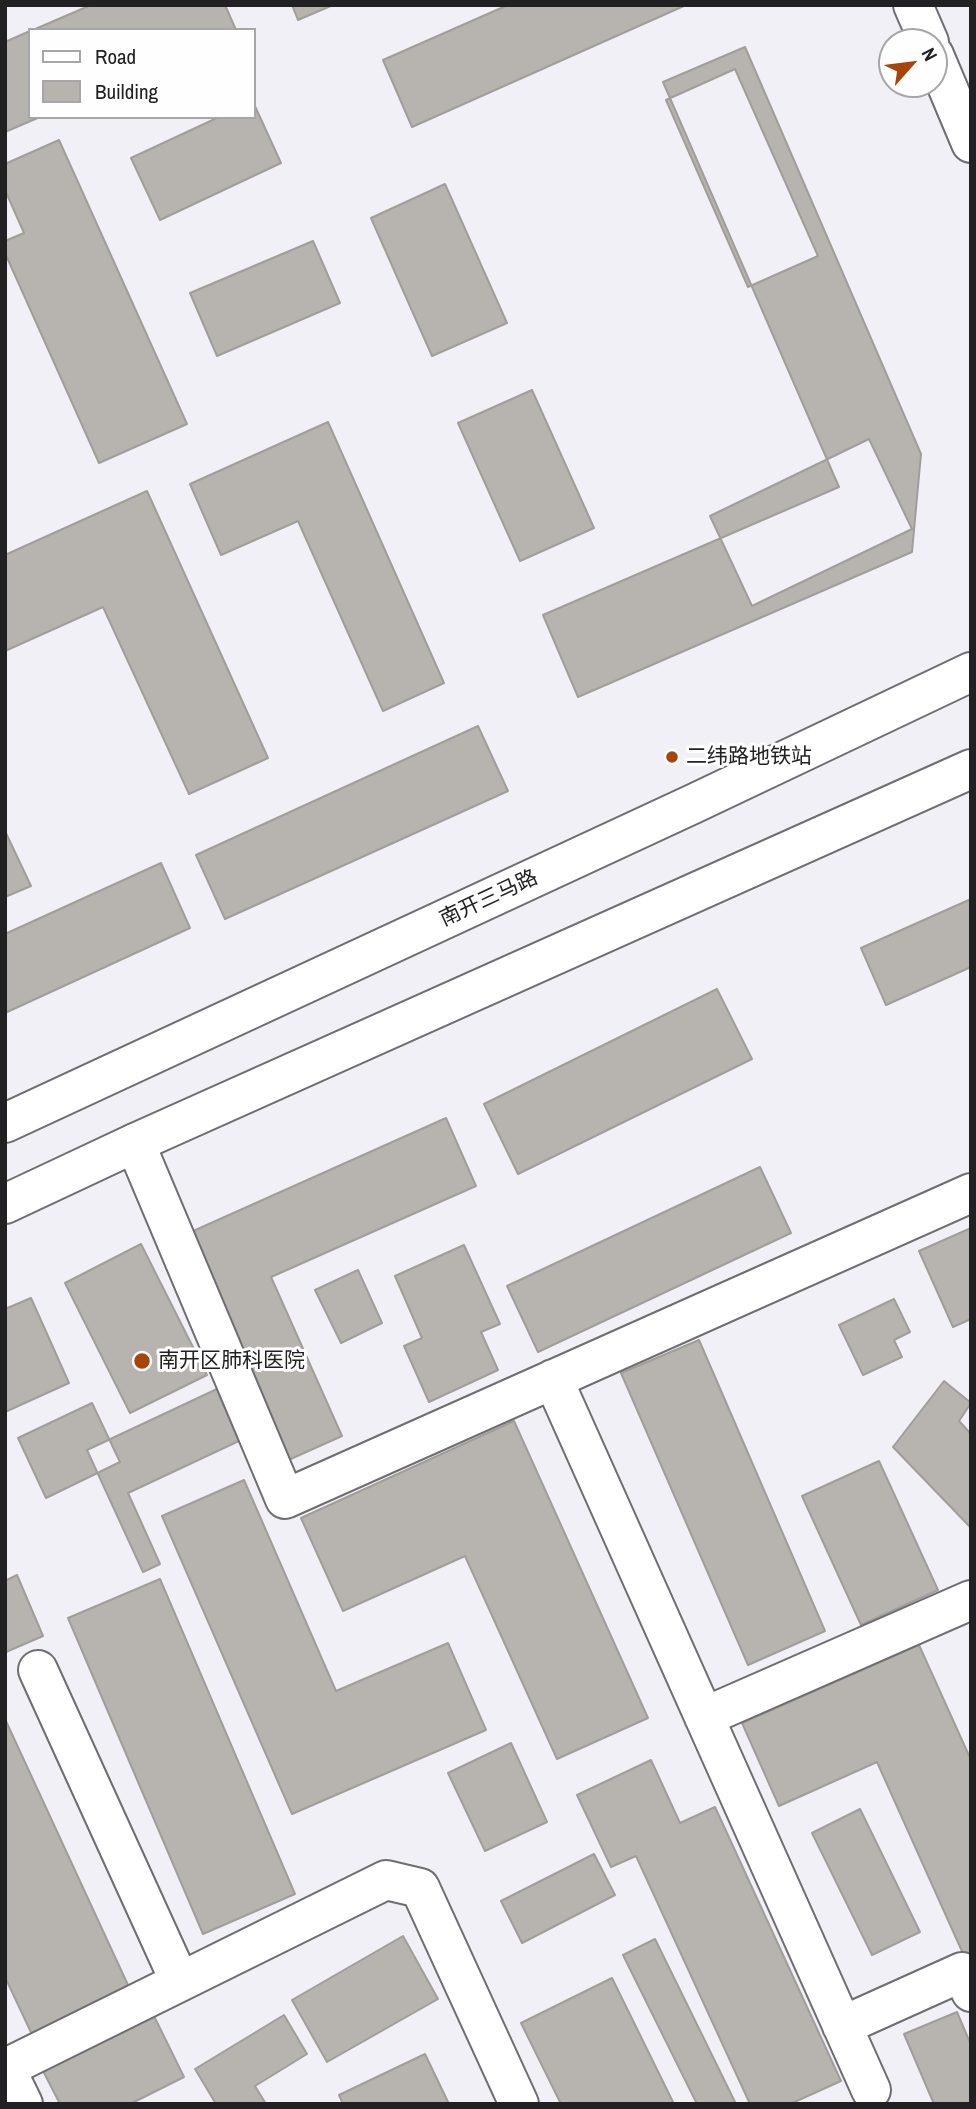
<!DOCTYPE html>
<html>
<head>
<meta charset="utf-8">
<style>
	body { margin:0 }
	#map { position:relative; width:976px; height:2109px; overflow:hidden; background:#f0f0f6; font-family:"Archivo Narrow",sans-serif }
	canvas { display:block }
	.frame { position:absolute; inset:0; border:7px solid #212123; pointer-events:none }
	.legend { position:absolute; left:28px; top:28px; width:228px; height:91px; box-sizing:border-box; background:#fefeff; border:2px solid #a6a6a7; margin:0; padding:9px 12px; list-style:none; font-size:21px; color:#212123 }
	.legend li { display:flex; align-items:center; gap:14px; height:35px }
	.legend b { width:35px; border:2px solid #a6a6a7 }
	.north { position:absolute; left:878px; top:28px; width:70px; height:70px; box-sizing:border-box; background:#fefeff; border:2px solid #a6a6a7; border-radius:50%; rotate:62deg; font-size:19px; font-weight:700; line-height:28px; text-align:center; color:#212123 }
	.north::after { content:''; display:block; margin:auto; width:24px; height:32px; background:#a74408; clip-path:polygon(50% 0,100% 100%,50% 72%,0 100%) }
</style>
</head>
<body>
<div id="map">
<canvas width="976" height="2109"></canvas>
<div class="frame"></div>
<ul class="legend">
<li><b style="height:9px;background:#fff"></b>Road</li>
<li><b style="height:19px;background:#b7b3ae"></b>Building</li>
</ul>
<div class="north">N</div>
</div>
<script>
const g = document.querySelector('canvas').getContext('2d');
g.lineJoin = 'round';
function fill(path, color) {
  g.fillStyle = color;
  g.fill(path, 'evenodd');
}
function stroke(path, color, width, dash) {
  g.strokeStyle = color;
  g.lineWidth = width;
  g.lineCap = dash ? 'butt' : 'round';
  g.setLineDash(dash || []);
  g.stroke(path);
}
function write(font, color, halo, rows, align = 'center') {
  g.font = font + ' "Archivo Narrow","Noto Sans SC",sans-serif';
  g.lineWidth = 6;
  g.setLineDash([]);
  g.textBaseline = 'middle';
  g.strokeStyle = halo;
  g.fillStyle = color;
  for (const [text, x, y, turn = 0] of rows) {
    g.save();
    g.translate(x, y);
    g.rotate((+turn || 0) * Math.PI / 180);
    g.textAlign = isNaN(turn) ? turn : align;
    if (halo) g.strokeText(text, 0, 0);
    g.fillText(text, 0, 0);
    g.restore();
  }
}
const building = new Path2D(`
	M 91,5 L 225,5 L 236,30 L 33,30 Z
	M 292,5 L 333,5 L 298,20 Z
	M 508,5 L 686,5 L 412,127 L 383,60 Z
	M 30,31 L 30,117 L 40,117 L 5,132 L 5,42 Z
	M 745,47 L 921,454 L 912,552 L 578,697 L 543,615 L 839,487 L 663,82 Z
	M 735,69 L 818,256 L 748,287 L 666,100 Z
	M 254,104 L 281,163 L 160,220 L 131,158 L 219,117 L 254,117 Z
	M 59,140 L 187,424 L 99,463 L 5,253 L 5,241 L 24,233 L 5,190 L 5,164 Z
	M 445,184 L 507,323 L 432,356 L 371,218 Z
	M 313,241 L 340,303 L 217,356 L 190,293 Z
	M 532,390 L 594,528 L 520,561 L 458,423 Z
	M 328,422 L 444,683 L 383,711 L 298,521 L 221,555 L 190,484 Z
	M 869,439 L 912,529 L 752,606 L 710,516 Z
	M 147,491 L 268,758 L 189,794 L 103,607 L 5,651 L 5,555 Z
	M 478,726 L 508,791 L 225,919 L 196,855 Z
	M 5,831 L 31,886 L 5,897 Z
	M 161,863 L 190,928 L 5,1013 L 5,934 Z
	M 971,899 L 971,967 L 886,1005 L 861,948 Z
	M 717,989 L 752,1059 L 518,1174 L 484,1104 Z
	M 446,1118 L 476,1186 L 271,1277 L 342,1436 L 284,1462 L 182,1236 Z
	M 760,1167 L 791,1233 L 538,1352 L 507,1286 Z
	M 971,1228 L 971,1319 L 953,1327 L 919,1251 Z
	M 141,1244 L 207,1375 L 130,1413 L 65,1283 Z
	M 464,1245 L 500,1324 L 481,1332 L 498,1370 L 429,1402 L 404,1346 L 422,1338 L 395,1276 Z
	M 358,1270 L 382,1323 L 341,1343 L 315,1290 Z
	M 31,1298 L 69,1383 L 5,1412 L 5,1309 Z
	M 894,1299 L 910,1332 L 894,1340 L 902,1357 L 863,1375 L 839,1325 Z
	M 699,1340 L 825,1631 L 748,1665 L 621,1373 Z
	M 944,1381 L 971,1403 L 959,1421 L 971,1434 L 971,1528 L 893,1447 Z
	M 217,1389 L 241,1440 L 128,1493 L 160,1564 L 143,1572 L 87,1450 Z
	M 92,1403 L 120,1462 L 46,1498 L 18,1438 Z
	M 514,1421 L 648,1718 L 557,1759 L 465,1556 L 343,1611 L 301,1518 Z
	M 879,1461 L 938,1590 L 861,1625 L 802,1496 Z
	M 244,1480 L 336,1691 L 448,1643 L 486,1730 L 292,1814 L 162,1516 Z
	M 17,1575 L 43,1636 L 6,1652 L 5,1581 Z
	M 160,1579 L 295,1894 L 203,1934 L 68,1618 Z
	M 919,1645 L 971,1760 L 971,1955 L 965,1958 L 877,1762 L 779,1806 L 742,1723 Z
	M 5,1719 L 134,1998 L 36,2043 L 5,1977 Z
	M 511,1743 L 547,1822 L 485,1851 L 448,1773 Z
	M 651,1760 L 680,1823 L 715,1807 L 841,2081 L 790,2104 L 750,2104 L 636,1856 L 611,1867 L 577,1795 Z
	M 860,1809 L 920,1932 L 872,1955 L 812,1833 Z
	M 594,1854 L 615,1895 L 522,1943 L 501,1901 Z
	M 403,1936 L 438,1999 L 327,2062 L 292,2000 Z
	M 655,1939 L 736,2104 L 697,2104 L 623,1955 Z
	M 612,1978 L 674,2104 L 561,2104 L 521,2023 Z
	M 152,2012 L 184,2077 L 130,2104 L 60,2104 L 41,2067 Z
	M 957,2012 L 971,2045 L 971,2104 L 934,2104 L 904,2034 Z
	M 284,2015 L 307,2054 L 255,2086 L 266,2104 L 216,2104 L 195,2069 Z
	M 425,2054 L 449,2104 L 343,2104 L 339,2095 Z`);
const minor = new Path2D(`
	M 135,1143 L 285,1499 L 971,1193
	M 553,1379 L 871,2090
	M 38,1670 L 180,1982
	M 704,1717 L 971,1600
	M 842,2026 L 962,1972 L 971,1992
	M 5,2067 L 23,2104
	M 6,2068 L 386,1880 L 420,1888 L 519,2104`);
const major = new Path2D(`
	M 913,5 L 929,42
	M 934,55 L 971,143
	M 5,1123 L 693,804 L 971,672
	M 5,1204 L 135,1143 L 971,769`);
const markers = [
	[672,757,7,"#a74408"],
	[142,1361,9,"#a74408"]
];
const poiNames = [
	["二纬路地铁站",686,757],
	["南开区肺科医院",158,1361]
];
const streetNames = [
	["南开三马路",489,899,-25]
];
fill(building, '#b7b3ae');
stroke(building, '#a19d98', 2);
stroke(minor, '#6d6d72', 42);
stroke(major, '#6d6d72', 42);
stroke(minor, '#fff', 38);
stroke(major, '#fff', 38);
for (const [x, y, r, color] of markers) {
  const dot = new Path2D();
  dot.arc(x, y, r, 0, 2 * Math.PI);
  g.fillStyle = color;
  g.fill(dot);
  stroke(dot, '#fefeff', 2.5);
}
write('21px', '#212123', '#fefeff', poiNames, 'left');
write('21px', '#212123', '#fefeff', streetNames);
</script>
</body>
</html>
